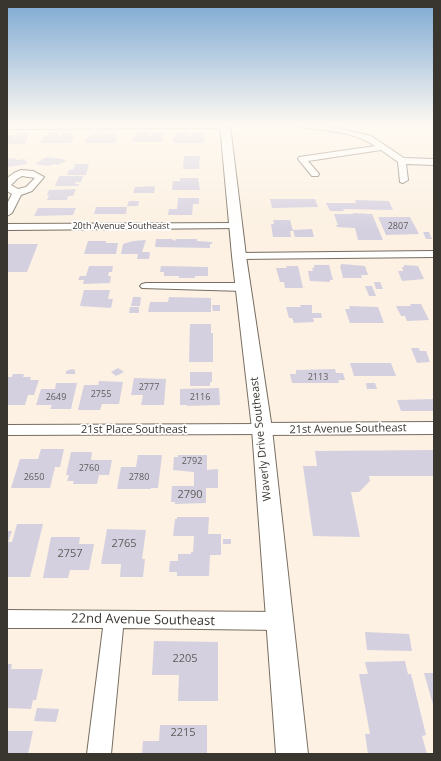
<!DOCTYPE html>
<html>
<head>
<meta charset="utf-8">
<style>
	body { margin:0 }
	#map { position:relative; width:441px; height:761px; overflow:hidden; background:#fcf1e2; font-family:"Open Sans",sans-serif }
	canvas { display:block }
	.frame { position:absolute; inset:0; border:8px solid #39352f; pointer-events:none }
</style>
</head>
<body>
<div id="map">
<canvas width="441" height="761"></canvas>
<div class="frame"></div>
</div>
<script>
const g = document.querySelector('canvas').getContext('2d');
g.lineJoin = 'round';
function fill(path, color) {
  g.fillStyle = color;
  g.fill(path, 'evenodd');
}
function stroke(path, color, width, dash) {
  g.strokeStyle = color;
  g.lineWidth = width;
  g.lineCap = dash ? 'butt' : 'round';
  g.setLineDash(dash || []);
  g.stroke(path);
}
function write(font, color, halo, rows, align = 'center') {
  g.font = font + ' "Open Sans",sans-serif';
  g.lineWidth = 3.5;
  g.setLineDash([]);
  g.textBaseline = 'middle';
  g.strokeStyle = halo;
  g.fillStyle = color;
  for (const [text, x, y, turn = 0] of rows) {
    g.save();
    g.translate(x, y);
    g.rotate((+turn || 0) * Math.PI / 180);
    g.textAlign = isNaN(turn) ? turn : align;
    if (halo) g.strokeText(text, 0, 0);
    g.fillText(text, 0, 0);
    g.restore();
  }
}
const building = new Path2D(`
	M 48,133 L 59,133 L 58,136 L 61,136 L 62,133 L 74,133 L 72,136 L 74,136 L 71,143 L 40,143 L 43,137 L 46,136 Z
	M 137,133 L 148,133 L 148,136 L 151,136 L 151,133 L 163,133 L 162,142 L 131,142 L 133,137 L 136,136 Z
	M 177,133 L 188,133 L 188,136 L 191,136 L 191,133 L 203,133 L 204,143 L 173,143 L 173,137 L 176,136 Z
	M 17,134 L 29,134 L 25,144 L 7,144 L 7,135 L 15,135 L 13,138 L 15,138 Z
	M 91,134 L 103,134 L 102,137 L 104,137 L 105,134 L 117,134 L 116,137 L 117,137 L 116,143 L 84,143 L 87,138 L 90,137 Z
	M 184,156 L 200,156 L 199,169 L 183,169 Z
	M 46,157 L 55,158 L 67,160 L 58,165 L 53,164 L 50,166 L 35,164 Z
	M 15,158 L 16,160 L 25,159 L 27,164 L 7,167 L 7,159 Z
	M 75,164 L 89,164 L 86,175 L 67,175 L 69,170 L 73,170 Z
	M 59,176 L 83,176 L 81,182 L 76,182 L 75,184 L 79,184 L 78,186 L 55,186 Z
	M 180,178 L 198,178 L 200,190 L 172,190 L 173,181 L 180,181 Z
	M 152,186 L 155,187 L 154,193 L 133,193 L 135,187 Z
	M 76,189 L 73,196 L 68,196 L 67,200 L 47,200 L 49,195 L 47,195 L 49,190 Z
	M 178,198 L 199,198 L 199,204 L 193,204 L 192,215 L 168,215 L 169,209 L 177,209 Z
	M 270,199 L 315,199 L 318,207 L 272,208 Z
	M 355,200 L 389,201 L 393,210 L 343,209 L 344,211 L 330,211 L 326,203 L 356,203 Z
	M 129,201 L 139,201 L 138,206 L 127,206 Z
	M 96,207 L 127,207 L 126,214 L 94,214 Z
	M 38,208 L 76,208 L 73,215 L 34,216 Z
	M 353,213 L 372,214 L 383,240 L 358,240 L 355,228 L 337,227 L 336,225 L 338,225 L 334,214 L 353,214 Z
	M 378,217 L 410,217 L 419,234 L 386,235 Z
	M 273,220 L 290,220 L 293,231 L 290,231 L 291,237 L 273,237 L 271,224 L 274,224 Z
	M 312,229 L 314,237 L 295,237 L 293,230 Z
	M 423,232 L 429,232 L 432,239 L 426,239 Z
	M 156,239 L 172,239 L 175,241 L 176,239 L 197,239 L 197,241 L 212,242 L 212,244 L 210,244 L 210,248 L 155,247 Z
	M 146,240 L 142,252 L 150,252 L 149,259 L 137,259 L 138,254 L 121,254 L 123,244 L 133,241 Z
	M 88,241 L 106,241 L 106,243 L 118,243 L 116,254 L 84,254 Z
	M 8,244 L 38,244 L 27,272 L 7,272 L 7,247 Z
	M 341,264 L 365,266 L 368,275 L 361,275 L 362,278 L 343,278 L 340,266 L 341,266 Z
	M 314,265 L 329,265 L 333,280 L 330,280 L 330,282 L 310,281 L 308,271 L 313,271 L 312,268 L 314,268 Z
	M 404,265 L 418,266 L 424,279 L 402,281 L 398,271 L 403,271 L 402,267 L 404,267 Z
	M 89,266 L 113,266 L 112,272 L 109,272 L 108,276 L 111,276 L 110,283 L 83,284 L 84,280 L 78,280 L 80,276 L 86,276 Z
	M 161,266 L 208,267 L 208,276 L 195,276 L 195,278 L 179,278 L 179,276 L 164,276 L 164,272 L 160,272 Z
	M 286,266 L 298,266 L 303,288 L 285,288 L 284,282 L 280,282 L 276,268 L 287,268 Z
	M 374,282 L 380,282 L 383,289 L 376,289 Z
	M 365,286 L 372,286 L 376,296 L 369,296 Z
	M 84,290 L 110,290 L 108,299 L 113,299 L 111,308 L 80,306 Z
	M 133,297 L 141,297 L 140,306 L 131,306 Z
	M 169,297 L 211,298 L 211,312 L 148,312 L 150,302 L 168,302 Z
	M 410,304 L 421,304 L 429,320 L 407,321 L 405,316 L 401,316 L 396,306 L 411,306 Z
	M 212,305 L 220,305 L 220,311 L 213,311 Z
	M 300,305 L 312,305 L 312,313 L 321,313 L 322,318 L 313,318 L 314,322 L 294,323 L 292,318 L 289,318 L 286,307 L 301,307 Z
	M 349,306 L 378,307 L 384,323 L 350,323 L 345,309 L 350,309 Z
	M 130,307 L 139,307 L 139,313 L 129,313 Z
	M 190,324 L 211,324 L 211,333 L 213,333 L 213,362 L 189,362 Z
	M 411,348 L 419,348 L 420,351 L 426,351 L 430,362 L 417,363 Z
	M 350,363 L 391,363 L 396,376 L 354,376 Z
	M 118,368 L 124,372 L 116,376 L 111,372 Z
	M 72,369 L 75,370 L 75,374 L 66,374 L 66,371 Z
	M 335,369 L 336,373 L 343,373 L 345,380 L 338,380 L 339,383 L 292,383 L 290,374 L 296,374 L 296,370 Z
	M 190,372 L 212,372 L 212,382 L 210,382 L 210,386 L 190,386 Z
	M 13,374 L 24,374 L 23,377 L 31,377 L 30,380 L 39,380 L 34,395 L 28,395 L 25,405 L 7,405 L 7,377 L 12,377 Z
	M 134,378 L 166,379 L 164,405 L 141,405 L 143,395 L 131,395 Z
	M 99,381 L 123,382 L 119,404 L 102,404 L 100,410 L 78,410 L 84,385 L 98,385 Z
	M 56,383 L 77,383 L 71,409 L 50,409 L 52,405 L 36,405 L 41,389 L 55,389 Z
	M 366,383 L 375,383 L 377,389 L 367,389 Z
	M 219,388 L 220,405 L 187,406 L 187,405 L 180,405 L 180,389 Z
	M 434,399 L 434,411 L 401,411 L 397,400 Z
	M 41,449 L 64,449 L 60,467 L 55,467 L 50,488 L 11,488 L 20,459 L 38,459 Z
	M 434,450 L 434,476 L 369,476 L 370,481 L 359,492 L 351,492 L 360,537 L 313,536 L 303,466 L 317,466 L 315,451 Z
	M 71,452 L 92,452 L 91,460 L 112,460 L 109,475 L 99,475 L 97,484 L 73,484 L 74,481 L 67,481 L 69,475 L 66,475 Z
	M 138,455 L 162,455 L 158,488 L 151,488 L 151,489 L 117,489 L 121,467 L 136,467 Z
	M 178,455 L 207,455 L 207,470 L 218,469 L 218,488 L 206,488 L 206,503 L 175,504 L 175,502 L 171,502 L 172,486 L 194,486 L 194,472 L 173,470 L 174,457 L 178,457 Z
	M 177,517 L 209,517 L 208,534 L 221,534 L 221,555 L 210,555 L 209,576 L 177,576 L 177,572 L 169,572 L 170,561 L 178,561 L 178,554 L 191,554 L 191,552 L 193,552 L 194,536 L 173,536 L 175,519 L 177,519 Z
	M 17,524 L 43,524 L 30,577 L 7,577 L 7,531 L 12,531 L 8,542 L 12,542 Z
	M 107,529 L 146,530 L 142,559 L 145,559 L 143,577 L 120,577 L 121,564 L 101,564 Z
	M 51,537 L 80,537 L 79,544 L 94,544 L 89,570 L 70,570 L 68,578 L 43,578 Z
	M 223,539 L 231,539 L 231,544 L 223,544 Z
	M 365,632 L 409,634 L 412,651 L 367,650 Z
	M 154,641 L 218,642 L 218,701 L 178,701 L 179,675 L 152,675 Z
	M 405,661 L 408,674 L 411,674 L 426,735 L 422,736 L 427,754 L 368,754 L 365,734 L 370,734 L 359,674 L 368,674 L 365,662 Z
	M 7,664 L 12,664 L 11,669 L 43,669 L 36,700 L 33,700 L 31,709 L 7,708 Z
	M 424,673 L 434,673 L 434,708 Z
	M 37,708 L 59,709 L 56,722 L 34,721 Z
	M 160,725 L 207,725 L 207,754 L 142,754 L 143,741 L 159,741 Z
	M 7,731 L 33,731 L 28,754 L 7,754 Z`);
const minor = new Path2D(`
	M 7,125 L 228,125 L 229,126 L 225,128 L 7,129 Z
	M 293,125 L 334,127 L 371,136 L 404,158 L 434,159 L 434,165 L 406,164 L 408,180 L 403,183 L 400,182 L 398,162 L 381,150 L 308,161 L 319,174 L 318,176 L 312,176 L 298,159 L 299,157 L 375,146 C 353,131 323,130 297,127 Z
	M 21,170 L 33,171 L 44,177 L 32,191 L 21,195 L 12,213 L 7,216 L 7,204 L 12,194 L 7,191 L 7,178 L 14,173 ZM 22,176 L 35,178 L 26,187 L 18,189 L 11,185 L 17,179 Z
	M 236,223 L 240,224 L 241,226 L 240,228 L 7,230 L 7,224 Z
	M 434,251 L 434,257 L 239,259 L 234,256 L 239,253 Z
	M 146,283 L 243,283 L 247,285 L 249,287 L 247,289 L 243,291 L 142,288 L 140,286 L 142,284 Z
	M 262,424 L 267,425 L 270,429 L 267,433 L 262,434 L 7,435 L 7,425 Z
	M 7,610 L 279,612 L 286,615 L 289,621 L 286,627 L 279,630 L 123,628 L 111,754 L 87,754 L 103,628 L 7,628 Z`);
const tertiary = new Path2D(`
	M 434,422 L 434,434 L 262,435 L 255,433 L 253,429 L 255,425 L 262,423 Z`);
const secondary = new Path2D(`
	M 220,125 L 230,125 L 246,256 L 272,429 L 308,754 L 276,754 L 252,429 L 232,256 Z`);
const farStreetnames = [
	["20th Avenue Southeast",121,226]
];
const numberNames = [
	["2807",398,226],
	["2113",318,377],
	["2777",149,387],
	["2755",101,394],
	["2649",56,397],
	["2116",200,397],
	["2792",192,461],
	["2760",89,468],
	["2650",34,477],
	["2780",139,477]
];
const streetNames = [
	["21st Avenue Southeast",348,429,-1],
	["21st Place Southeast",134,430],
	["Waverly Drive Southeast",261,439,-96]
];
const nearNumbernames = [
	["2790",190,495],
	["2765",124,544],
	["2757",70,554],
	["2205",185,659],
	["2215",183,733]
];
const nearStreetnames = [
	["22nd Avenue Southeast",143,620,1]
];
fill(building, '#d5d0e0');
stroke(minor, '#776e61', 2);
stroke(tertiary, '#776e61', 2);
stroke(secondary, '#776e61', 2);
fill(minor, '#fff');
fill(tertiary, '#fff');
fill(secondary, '#fff');
const sky = g.createLinearGradient(0, 0, 0, 231);
sky.addColorStop(0, '#7da9d3');
sky.addColorStop(0.54, '#fef9f2');
sky.addColorStop(1, '#fef9f200');
g.fillStyle = sky;
g.fillRect(0, 0, 441, 231);
write('9px', '#39352f', '#fff', farStreetnames);
write('9px', '#605c5b', null, numberNames);
write('11px', '#39352f', '#fff', streetNames);
write('11px', '#605c5b', null, nearNumbernames);
write('13px', '#39352f', '#fff', nearStreetnames);
</script>
</body>
</html>
